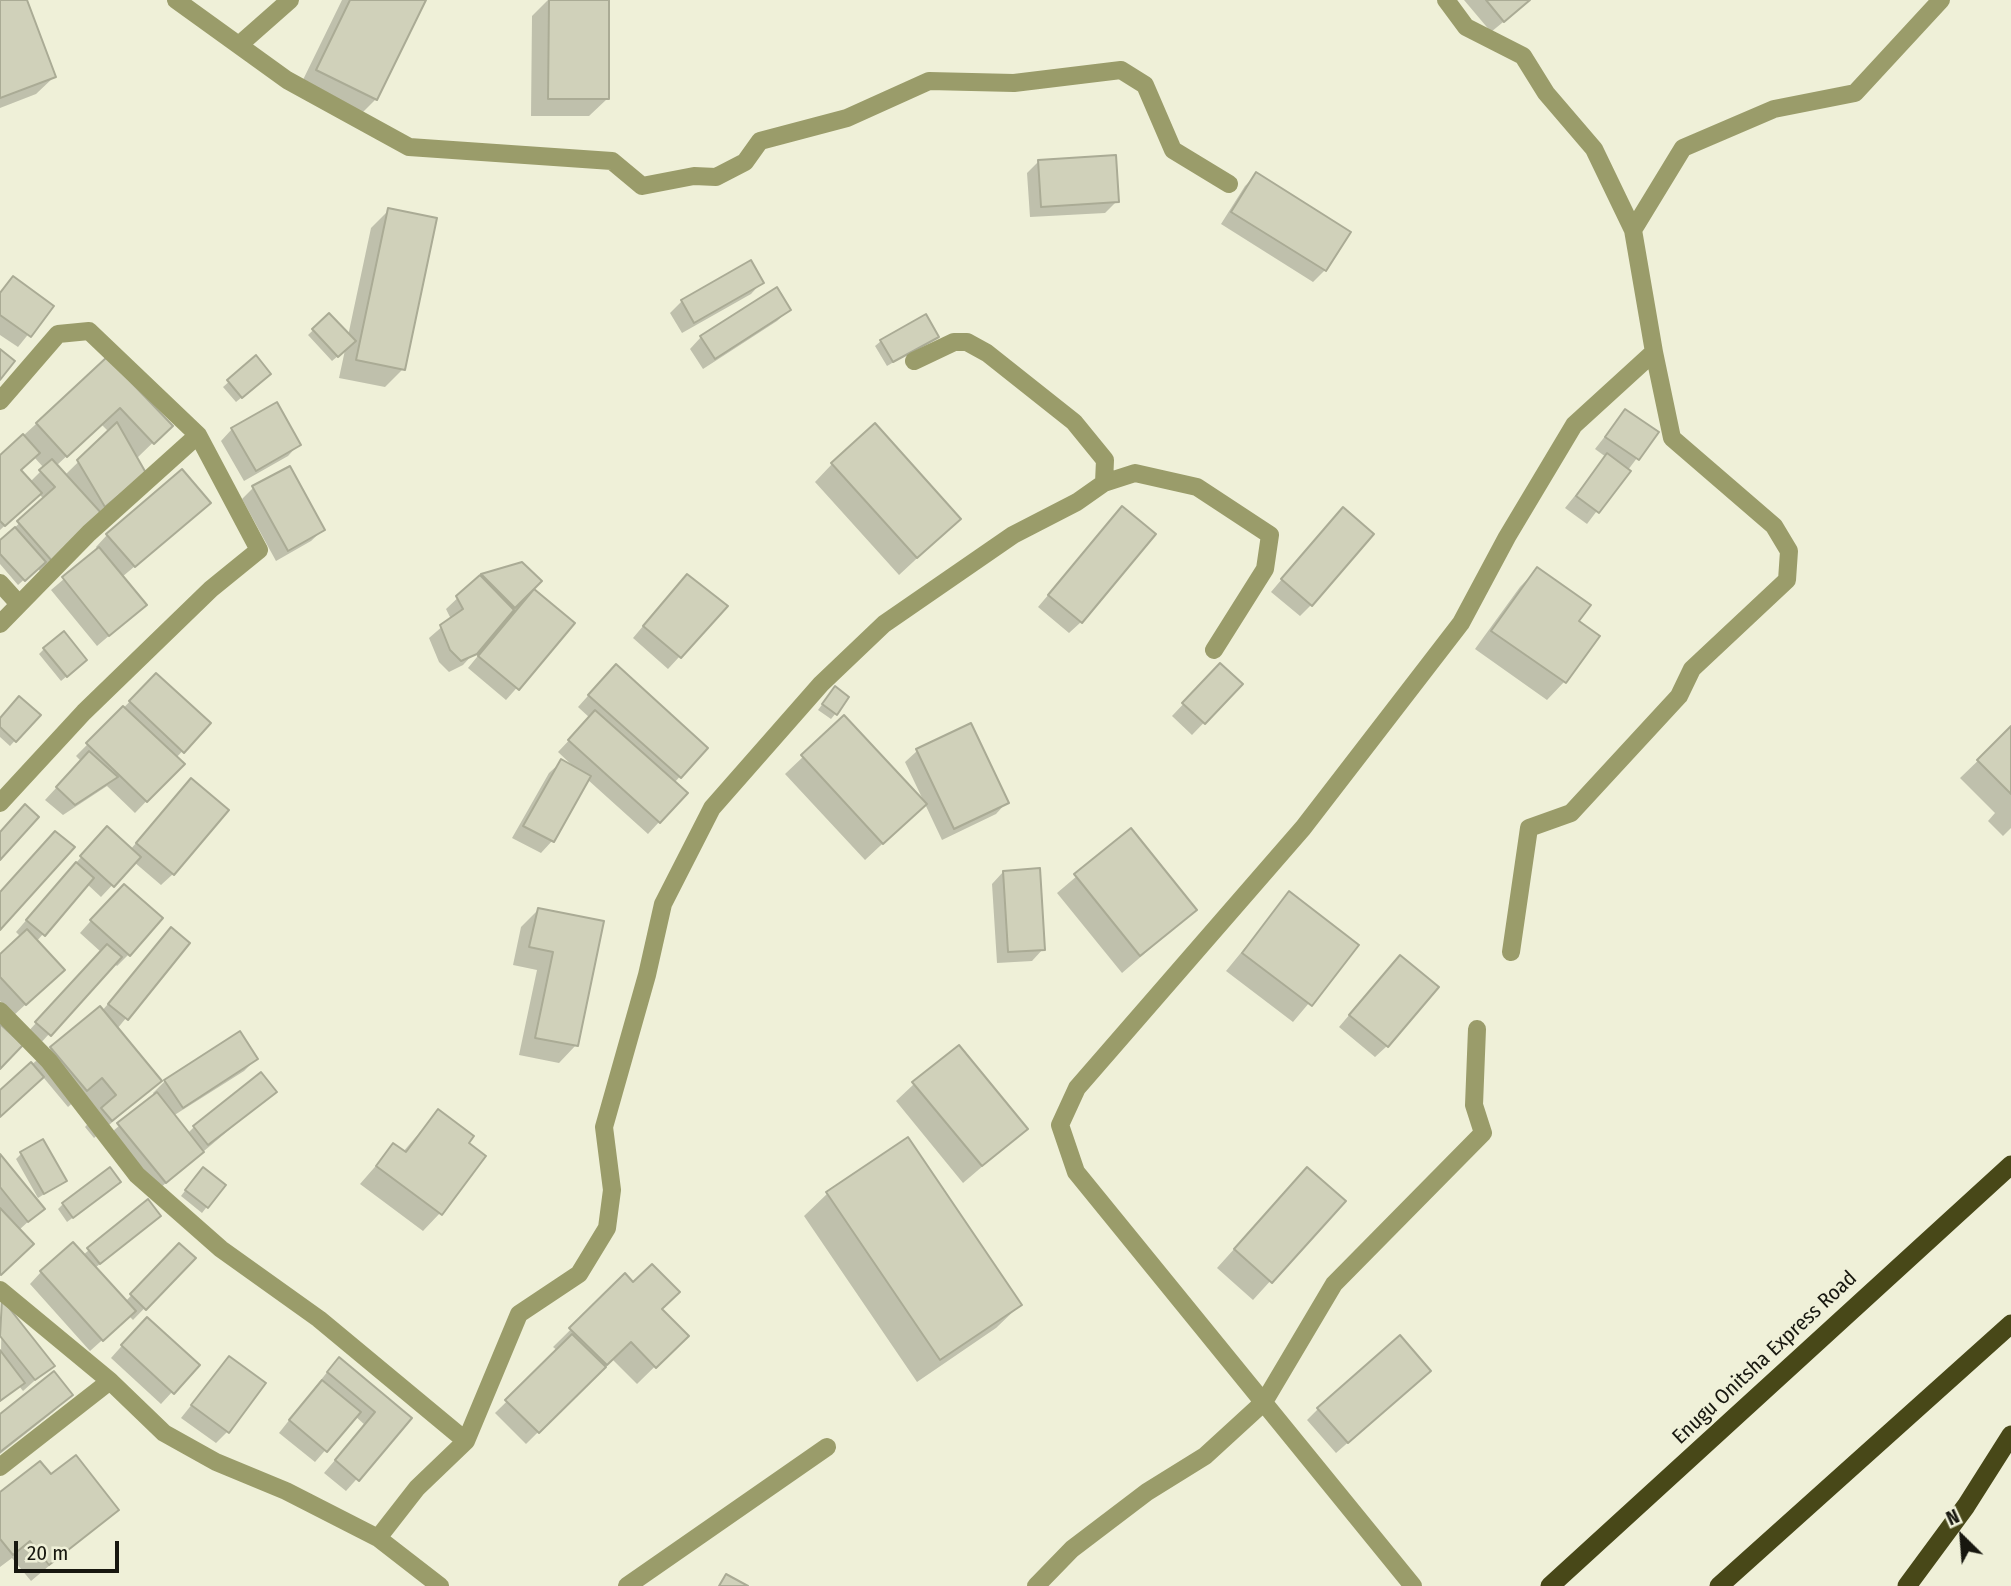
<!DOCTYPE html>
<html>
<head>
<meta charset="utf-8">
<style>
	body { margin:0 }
	#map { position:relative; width:2011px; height:1586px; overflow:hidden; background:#eff0d8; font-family:"Fira Sans Condensed",sans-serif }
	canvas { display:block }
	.north { position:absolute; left:1927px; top:1502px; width:70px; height:70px; -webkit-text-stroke:5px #eff0d8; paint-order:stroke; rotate:335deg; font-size:19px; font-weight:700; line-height:28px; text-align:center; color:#17170f }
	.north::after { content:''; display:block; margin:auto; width:24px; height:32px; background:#17170f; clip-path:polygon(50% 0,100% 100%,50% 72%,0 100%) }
	.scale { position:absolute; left:14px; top:1541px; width:105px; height:32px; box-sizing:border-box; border:4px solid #17170f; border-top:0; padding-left:9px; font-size:21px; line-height:24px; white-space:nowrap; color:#17170f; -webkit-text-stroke:5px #eff0d8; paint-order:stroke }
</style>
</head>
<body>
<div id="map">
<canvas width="2011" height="1586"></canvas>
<div class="north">N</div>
<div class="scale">20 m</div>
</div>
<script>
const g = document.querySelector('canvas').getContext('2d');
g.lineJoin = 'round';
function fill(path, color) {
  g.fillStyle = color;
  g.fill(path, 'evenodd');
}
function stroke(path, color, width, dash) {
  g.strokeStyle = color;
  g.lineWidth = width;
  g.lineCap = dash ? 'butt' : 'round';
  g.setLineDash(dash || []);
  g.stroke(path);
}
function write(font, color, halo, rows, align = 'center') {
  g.font = font + ' "Fira Sans Condensed",sans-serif';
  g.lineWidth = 5;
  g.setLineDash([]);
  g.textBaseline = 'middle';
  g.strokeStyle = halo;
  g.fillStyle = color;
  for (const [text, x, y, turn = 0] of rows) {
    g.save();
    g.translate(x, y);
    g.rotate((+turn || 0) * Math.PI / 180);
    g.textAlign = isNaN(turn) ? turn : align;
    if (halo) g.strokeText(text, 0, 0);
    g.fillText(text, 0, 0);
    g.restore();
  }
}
const shadow = new Path2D(`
	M 0,0 L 25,0 L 54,77 L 36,94 L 0,108 Z
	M 342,0 L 424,0 L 376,99 L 358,117 L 299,88 Z
	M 548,0 L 607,0 L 607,99 L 589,116 L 531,116 L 532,16 Z
	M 1464,0 L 1530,0 L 1491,32 Z
	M 1039,161 L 1117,201 L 1105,213 L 1030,217 L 1027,173 Z
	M 1256,175 L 1349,233 L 1325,270 L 1313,282 L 1221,224 L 1245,186 Z
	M 389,210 L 403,369 L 385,387 L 339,378 L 345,350 L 332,361 L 308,335 L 329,315 L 348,336 L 371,228 Z
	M 13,278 L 51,306 L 18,347 L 0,335 L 0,292 Z
	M 762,282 L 751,294 L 682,333 L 670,313 L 682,301 Z
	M 789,310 L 777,321 L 703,369 L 690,349 L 701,337 Z
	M 937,337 L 887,366 L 875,346 L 881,341 Z
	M 256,358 L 264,379 L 236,402 L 223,387 Z
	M 107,359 L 170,426 L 136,459 L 132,485 L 99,512 L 40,571 L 37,568 L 18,585 L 0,564 L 0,542 L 44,499 L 39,494 L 0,530 L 0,457 ZM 101,424 L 109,432 L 65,475 L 56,466 ZM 34,457 L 44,468 L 30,482 L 20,471 Z
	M 1625,411 L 1656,433 L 1587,524 L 1565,508 L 1606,457 L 1595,449 Z
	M 232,429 L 299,444 L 288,456 L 244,481 L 221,441 Z
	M 832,464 L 941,536 L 899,575 L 815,482 Z
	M 254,487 L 323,530 L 311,541 L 276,561 L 242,499 Z
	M 1122,508 L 1081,622 L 1069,633 L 1038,607 Z
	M 197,514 L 122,577 L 145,605 L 97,646 L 51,590 L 98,550 L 96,547 L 107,535 Z
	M 1331,521 L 1311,605 L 1300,616 L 1271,592 Z
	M 522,564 L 531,589 L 573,624 L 506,700 L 468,668 L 499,630 L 497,628 L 463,665 L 449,672 L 439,662 L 429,638 L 451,619 L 446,609 L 481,576 Z
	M 1537,569 L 1577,622 L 1598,636 L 1564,682 L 1547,700 L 1475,649 L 1520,587 Z
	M 675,588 L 726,606 L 668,669 L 633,638 Z
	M 44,649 L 80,665 L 61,681 L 39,654 Z
	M 1220,665 L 1241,684 L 1192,735 L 1172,716 Z
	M 156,675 L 208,723 L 176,758 L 182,764 L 135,813 L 107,786 L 63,815 L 45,800 L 81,761 L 76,756 Z
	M 604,678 L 706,748 L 674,783 L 659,822 L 648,834 L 587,779 L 552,841 L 541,853 L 512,838 L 549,773 L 561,762 L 574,767 L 558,752 L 590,718 L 578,707 Z
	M 830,694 L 836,713 L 831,719 L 818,710 Z
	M 38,715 L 10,746 L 0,737 L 0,720 Z
	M 844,718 L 924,802 L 905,762 L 917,751 L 971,725 L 1007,802 L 996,814 L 942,840 L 925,804 L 865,860 L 785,774 Z
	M 2011,729 L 2011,828 L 2003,836 L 1988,821 L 1995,813 L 1960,778 Z
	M 180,792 L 173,874 L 161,885 L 134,862 L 101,897 L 87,884 L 36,942 L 51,981 L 13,1016 L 0,1001 L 0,956 L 21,937 L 16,932 L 96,840 L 130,850 Z
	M 1130,831 L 1195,910 L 1122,973 L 1057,893 Z
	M 1003,872 L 1043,949 L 1032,961 L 997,963 L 992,884 Z
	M 1289,894 L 1357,946 L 1293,1022 L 1226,971 Z
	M 112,897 L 129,954 L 117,966 L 114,963 L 38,1046 L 25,1035 L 101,952 L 80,933 Z
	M 538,910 L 602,922 L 576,1045 L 559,1063 L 519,1055 L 537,970 L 513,965 L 521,927 Z
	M 171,929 L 188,943 L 117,1029 L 160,1081 L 94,1138 L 85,1127 L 98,1113 L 83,1094 L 68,1107 L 43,1077 L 0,1116 L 0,1092 L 51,1048 L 102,1011 Z
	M 1389,968 L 1387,1046 L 1375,1057 L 1339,1027 Z
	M 239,1033 L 256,1059 L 244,1071 L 173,1116 L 187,1134 L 194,1127 L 274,1092 L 153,1194 L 107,1136 L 155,1096 L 153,1093 L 165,1081 Z
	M 914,1084 L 1026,1129 L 963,1183 L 896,1101 Z
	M 438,1111 L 440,1213 L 423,1231 L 360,1184 L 394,1145 L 403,1152 Z
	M 21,1154 L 65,1181 L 38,1198 L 16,1159 Z
	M 0,1157 L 42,1209 L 19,1230 L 20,1256 L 0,1274 Z
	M 197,1175 L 223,1186 L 202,1213 L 181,1196 Z
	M 114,1187 L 67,1222 L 58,1209 L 63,1204 Z
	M 1290,1187 L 1343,1201 L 1253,1300 L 1217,1268 Z
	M 828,1193 L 1020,1305 L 996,1328 L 917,1382 L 804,1216 Z
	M 148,1202 L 158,1216 L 95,1268 L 125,1302 L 179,1245 L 193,1258 L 133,1320 L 129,1316 L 90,1351 L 30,1284 L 41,1272 L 83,1255 Z
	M 625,1276 L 686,1336 L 637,1384 L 612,1359 L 526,1444 L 495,1413 L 558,1351 L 553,1347 Z
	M 2,1302 L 52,1365 L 23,1391 L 19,1386 L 0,1402 Z
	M 135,1331 L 172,1392 L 161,1404 L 111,1358 Z
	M 229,1358 L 227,1432 L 216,1443 L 181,1418 Z
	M 328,1371 L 410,1419 L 346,1491 L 324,1473 L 365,1425 L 355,1416 L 315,1462 L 279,1433 Z
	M 1417,1382 L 1336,1453 L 1307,1420 L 1318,1409 Z
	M 70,1395 L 53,1412 L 0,1454 L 0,1416 Z
	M 50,1476 L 117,1509 L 31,1581 L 12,1558 L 0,1567 L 0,1495 Z`);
const building = new Path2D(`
	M 0,0 L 27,0 L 56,77 L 0,98 Z
	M 350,0 L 426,0 L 377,100 L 316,70 Z
	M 549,0 L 609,0 L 609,99 L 548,99 Z
	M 1486,0 L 1530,0 L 1504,22 Z
	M 1116,155 L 1119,202 L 1041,207 L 1038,160 Z
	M 1256,172 L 1351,232 L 1326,271 L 1231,212 Z
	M 388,208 L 437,218 L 405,370 L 356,360 Z
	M 751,260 L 764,283 L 694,323 L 681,300 Z
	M 13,276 L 54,306 L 31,337 L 0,315 L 0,293 Z
	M 777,287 L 791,310 L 715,359 L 700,336 Z
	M 329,313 L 356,341 L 338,357 L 312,329 Z
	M 926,314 L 939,337 L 893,362 L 880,340 Z
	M 0,349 L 15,361 L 0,380 Z
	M 256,355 L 271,374 L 242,398 L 227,380 Z
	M 107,357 L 173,426 L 154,444 L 120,408 L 67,457 L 36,423 Z
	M 277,402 L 301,445 L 256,471 L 231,428 Z
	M 1625,409 L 1659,432 L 1639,460 L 1605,437 Z
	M 117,422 L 146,473 L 105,507 L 77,460 Z
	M 875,423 L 961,519 L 917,558 L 831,463 Z
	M 23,434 L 40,453 L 21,470 L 42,493 L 5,526 L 0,521 L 0,455 Z
	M 1607,453 L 1631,471 L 1599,513 L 1576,496 Z
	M 52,459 L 103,515 L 52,561 L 17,521 L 55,487 L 39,470 Z
	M 290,466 L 325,530 L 288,551 L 252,486 Z
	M 182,469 L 211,503 L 135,567 L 106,534 Z
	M 1122,506 L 1156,534 L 1082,623 L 1048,595 Z
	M 1343,507 L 1374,534 L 1312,606 L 1281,579 Z
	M 15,527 L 46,562 L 25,581 L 0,554 L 0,540 Z
	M 99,547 L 147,605 L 109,636 L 62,577 Z
	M 522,562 L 542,581 L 515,608 L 481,574 Z
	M 1537,567 L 1591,605 L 1579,621 L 1600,636 L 1566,683 L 1491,631 Z
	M 687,574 L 728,606 L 681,658 L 643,626 Z
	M 480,575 L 514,610 L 477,654 L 461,661 L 450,650 L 440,625 L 463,609 L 456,596 Z
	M 534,589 L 575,623 L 519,690 L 478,656 Z
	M 64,631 L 87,660 L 67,677 L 43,648 Z
	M 1220,663 L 1243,684 L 1205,724 L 1182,703 Z
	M 616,664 L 708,748 L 681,778 L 588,695 Z
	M 156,673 L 211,723 L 184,753 L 129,701 Z
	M 835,686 L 849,697 L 837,715 L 822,704 Z
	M 19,696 L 41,715 L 16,742 L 0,727 L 0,718 Z
	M 123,706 L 185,764 L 147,802 L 86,743 Z
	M 595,710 L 688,793 L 660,823 L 568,740 Z
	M 844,715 L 927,804 L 883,844 L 801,755 Z
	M 971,723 L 1009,803 L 954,829 L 916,749 Z
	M 2011,726 L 2011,794 L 1977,760 Z
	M 89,751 L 118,777 L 75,805 L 56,787 Z
	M 561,759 L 591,776 L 554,842 L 523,826 Z
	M 191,778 L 229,810 L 174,875 L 136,843 Z
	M 25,804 L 39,817 L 0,860 L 0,832 Z
	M 107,826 L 141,857 L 114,887 L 80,856 Z
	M 1131,828 L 1197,910 L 1140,956 L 1074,874 Z
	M 55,831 L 75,847 L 0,930 L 0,892 Z
	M 76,862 L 94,878 L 45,936 L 26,920 Z
	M 1040,868 L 1045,950 L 1008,952 L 1003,871 Z
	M 124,884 L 163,918 L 130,956 L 90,920 Z
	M 1289,891 L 1359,945 L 1312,1006 L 1242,953 Z
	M 538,908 L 604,921 L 578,1046 L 535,1038 L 553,952 L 529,947 Z
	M 171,927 L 190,943 L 128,1020 L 108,1004 Z
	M 27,929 L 65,970 L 26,1005 L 0,977 L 0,954 Z
	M 107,944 L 122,957 L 51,1036 L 35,1022 Z
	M 1400,955 L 1439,987 L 1388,1047 L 1349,1015 Z
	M 100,1006 L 162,1081 L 112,1121 L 101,1108 L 116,1095 L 102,1078 L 87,1091 L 50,1047 Z
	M 0,1024 L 23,1045 L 0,1069 Z
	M 240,1031 L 258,1059 L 183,1108 L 164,1080 Z
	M 959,1045 L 1028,1129 L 982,1166 L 912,1082 Z
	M 31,1062 L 44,1077 L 0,1117 L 0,1090 Z
	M 261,1072 L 277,1092 L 208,1145 L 193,1126 Z
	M 157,1092 L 204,1152 L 166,1183 L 117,1123 Z
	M 438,1109 L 474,1136 L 469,1143 L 486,1156 L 442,1215 L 376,1166 L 393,1143 L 406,1152 Z
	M 908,1137 L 1022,1305 L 940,1360 L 826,1192 Z
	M 43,1139 L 67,1181 L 44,1194 L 20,1152 Z
	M 0,1154 L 45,1209 L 28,1222 L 0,1187 Z
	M 110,1167 L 121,1182 L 73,1218 L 62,1203 Z
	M 203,1167 L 226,1185 L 208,1208 L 185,1190 Z
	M 1307,1167 L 1346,1201 L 1272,1283 L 1234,1249 Z
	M 148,1199 L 161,1216 L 100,1264 L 87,1248 Z
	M 0,1208 L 34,1244 L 1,1275 L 0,1274 Z
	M 73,1242 L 136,1311 L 103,1341 L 40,1271 Z
	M 179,1243 L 196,1258 L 146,1310 L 130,1294 Z
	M 652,1264 L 680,1292 L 662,1309 L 689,1336 L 656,1368 L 631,1342 L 607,1365 L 569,1328 L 625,1273 L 633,1282 Z
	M 2,1299 L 55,1366 L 35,1380 L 0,1336 Z
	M 147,1317 L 200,1365 L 174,1394 L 121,1345 Z
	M 572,1334 L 606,1367 L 539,1433 L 505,1400 Z
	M 1400,1335 L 1431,1371 L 1348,1443 L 1317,1408 Z
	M 0,1350 L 25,1383 L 0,1401 Z
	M 229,1356 L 266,1383 L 229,1433 L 191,1405 Z
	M 339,1357 L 412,1418 L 359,1481 L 335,1460 L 375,1412 L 327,1372 Z
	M 54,1371 L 73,1395 L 0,1452 L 0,1414 Z
	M 322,1380 L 361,1412 L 327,1452 L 289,1420 Z
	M 76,1455 L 119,1510 L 49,1565 L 30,1541 L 13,1555 L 0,1539 L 0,1492 L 40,1461 L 51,1474 Z
	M 726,1574 L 748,1586 L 719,1586 Z`);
const minor = new Path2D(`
	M 176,0 L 287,80 L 409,147 L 612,161 L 642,186 L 694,176 L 716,177 L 745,162 L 760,141 L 847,118 L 929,81 L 1014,83 L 1121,70 L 1145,85 L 1173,150 L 1229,184
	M 239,45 L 290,0
	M 1633,230 L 1683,148 L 1774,109 L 1855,93 L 1941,0
	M 914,361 L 954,342 L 967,342 L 987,353 L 1074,422 L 1105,460 L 1104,483
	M 0,401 L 58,334 L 89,331 L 198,435
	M 0,583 L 19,604
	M 0,624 L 89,533 L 198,435 L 259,550 L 211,589 L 84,712 L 0,803
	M 1511,952 L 1529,828 L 1571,813 L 1679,696 L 1692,669 L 1787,580 L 1789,551 L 1774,526 L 1672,438 L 1654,352
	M 0,1011 L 49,1061 L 137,1175 L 221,1249 L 319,1319 L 466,1441
	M 0,1290 L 110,1381 L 164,1433 L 216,1462 L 286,1491 L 378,1538 L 440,1586
	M 0,1467 L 110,1381
	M 378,1538 L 417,1488 L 466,1441 L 519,1314 L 579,1274 L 607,1228 L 612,1190 L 604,1127 L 647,975 L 663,904 L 712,808 L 821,684 L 884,624 L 1013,535 L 1077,502 L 1104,483 L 1135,473 L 1197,487 L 1270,535 L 1265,569 L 1214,650
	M 627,1586 L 827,1447
	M 1036,1586 L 1072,1549 L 1147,1492 L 1205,1456 L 1264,1402 L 1334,1284 L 1483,1133 L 1474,1105 L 1477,1029
	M 1413,1586 L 1076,1172 L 1060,1125 L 1077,1088 L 1303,828 L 1461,623 L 1507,537 L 1574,425 L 1654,352 L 1633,230 L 1594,149 L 1546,93 L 1523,56 L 1466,27 L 1446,0`);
const trunk = new Path2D(`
	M 1550,1586 L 2011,1165
	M 1719,1586 L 2011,1324
	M 1907,1586 L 1966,1506 L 2011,1435`);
const streetNames = [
	["Enugu Onitsha Express Road",1765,1358,-43]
];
fill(shadow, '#0003');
fill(building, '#d0d1ba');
stroke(building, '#aaab95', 2);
stroke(minor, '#9a9c6a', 18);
stroke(trunk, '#484818', 19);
write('21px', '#17170f', '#eff0d8', streetNames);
</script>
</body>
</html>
